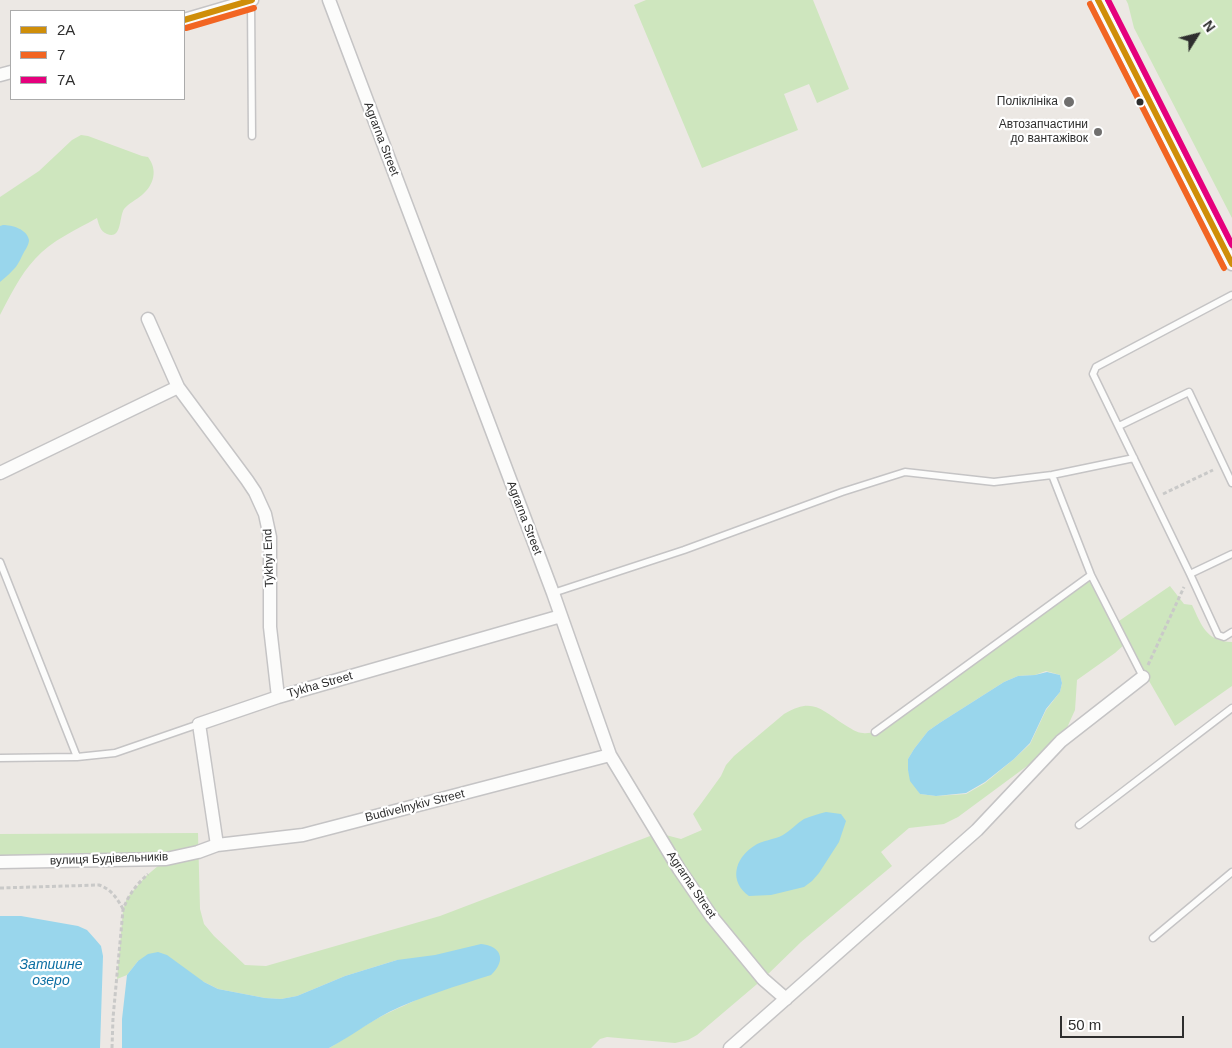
<!DOCTYPE html>
<html>
<head>
<meta charset="utf-8">
<style>
	body { margin:0 }
	#map { position:relative; width:1232px; height:1048px; overflow:hidden; background:#ece8e4; font-family:Helvetica,sans-serif }
	canvas { display:block }
	.legend { position:absolute; left:10px; top:10px; width:175px; height:90px; box-sizing:border-box; background:#fff; border:1px solid #ababab; margin:0; padding:6px 9px; list-style:none; font-size:15px; color:#2e2e2e }
	.legend li { display:flex; align-items:center; gap:10px; height:25px }
	.legend b { width:25px; border:1px solid #ababab }
	.north { position:absolute; left:1172px; top:10px; width:50px; height:50px; -webkit-text-stroke:4px #fff; paint-order:stroke; rotate:54deg; font-size:14px; font-weight:700; line-height:20px; text-align:center; color:#2e2e2e }
	.north::after { content:''; display:block; margin:auto; width:18px; height:22px; background:#2e2e2e; clip-path:polygon(50% 0,100% 100%,50% 72%,0 100%) }
	.scale { position:absolute; left:1060px; top:1016px; width:124px; height:22px; box-sizing:border-box; border:2px solid #2e2e2e; border-top:0; padding-left:6px; font-size:15px; line-height:18px; white-space:nowrap; color:#2e2e2e; -webkit-text-stroke:4px #fff; paint-order:stroke }
</style>
</head>
<body>
<div id="map">
<canvas width="1232" height="1048"></canvas>
<ul class="legend">
<li><b style="height:6px;background:#cf8e09"></b>2А</li>
<li><b style="height:6px;background:#f26522"></b>7</li>
<li><b style="height:6px;background:#e5007d"></b>7А</li>
</ul>
<div class="north">N</div>
<div class="scale">50 m</div>
</div>
<script>
const g = document.querySelector('canvas').getContext('2d');
g.lineJoin = 'round';
function fill(path, color) {
  g.fillStyle = color;
  g.fill(path, 'evenodd');
}
function stroke(path, color, width, dash) {
  g.strokeStyle = color;
  g.lineWidth = width;
  g.lineCap = dash ? 'butt' : 'round';
  g.setLineDash(dash || []);
  g.stroke(path);
}
function write(font, color, halo, rows, align = 'center') {
  g.font = font + ' Helvetica,sans-serif';
  g.lineWidth = 4.5;
  g.setLineDash([]);
  g.textBaseline = 'middle';
  g.strokeStyle = halo;
  g.fillStyle = color;
  for (const [text, x, y, turn = 0] of rows) {
    g.save();
    g.translate(x, y);
    g.rotate((+turn || 0) * Math.PI / 180);
    g.textAlign = isNaN(turn) ? turn : align;
    if (halo) g.strokeText(text, 0, 0);
    g.fillText(text, 0, 0);
    g.restore();
  }
}
const green = new Path2D(`
	M 646,0 L 813,0 L 849,89 L 817,103 L 809,84 L 784,94 L 798,130 L 702,168 L 634,5 Z
	M 1126,0 L 1232,0 L 1232,218 L 1134,28 L 1128,4 Z
	M 81,135 L 88,136 L 142,156 L 148,157 C 158,170 154,185 142,195 C 136,200 129,203 124,209 C 119,217 122,240 107,234 C 100,231 99,225 97,218 C 76,230 52,240 35,259 C 20,275 10,296 0,315 L 0,197 L 39,171 L 72,140 Z
	M 1091,575 L 1116,623 L 1170,586 L 1184,604 L 1192,605 C 1202,626 1206,641 1232,642 L 1232,686 L 1175,726 L 1122,634 L 1126,643 L 1115,653 L 1077,680 L 1075,710 L 1061,741 L 958,817 L 944,824 L 909,828 L 881,852 L 892,866 L 801,942 L 763,979 L 697,1035 L 688,1040 L 675,1043 L 607,1037 L 600,1039 L 591,1048 L 329,1048 C 342,1041 353,1032 366,1025 C 382,1015 399,1008 416,1000 L 397,960 L 345,976 L 297,996 L 281,999 L 265,998 L 218,989 L 204,982 L 138,961 L 127,975 L 117,979 L 123,910 L 127,898 L 145,877 L 165,860 L 0,862 L 0,834 L 198,833 L 200,909 L 204,924 L 214,936 L 245,965 L 266,966 L 440,916 L 658,833 L 681,839 L 702,830 L 693,814 L 700,805 L 721,776 L 726,765 L 734,756 L 784,714 C 813,697 820,709 845,725 C 850,728 857,733 863,733 C 867,734 872,732 875,732 ZM 1046,671 L 1060,675 L 1062,683 L 1060,692 L 1046,710 L 1030,744 L 1014,759 L 985,783 L 966,794 L 936,796 L 920,794 L 908,770 L 908,759 L 914,749 L 928,731 L 941,722 L 1004,682 L 1018,676 L 1035,675 Z`);
const water = new Path2D(`
	M 3,225 C 12,225 27,229 29,240 C 29,245 25,250 23,254 C 20,260 17,267 12,271 C 9,275 4,278 0,282 L 0,226 Z
	M 1047,672 L 1060,675 L 1062,683 L 1060,692 L 1046,709 L 1030,743 L 1014,759 L 985,782 L 966,793 L 936,796 L 920,794 L 910,781 L 908,770 L 908,759 L 914,749 L 928,731 L 941,722 L 1004,682 L 1018,676 L 1035,675 Z
	M 826,812 L 841,814 L 846,821 L 839,842 L 819,873 L 812,881 L 804,887 L 771,895 L 749,896 C 729,882 734,859 754,846 C 762,840 774,840 783,835 C 790,831 796,824 804,819 C 811,816 818,814 826,812 Z
	M 0,916 L 21,916 L 78,926 L 87,930 L 95,939 L 101,946 L 103,956 L 100,1048 L 0,1048 Z
	M 481,944 C 501,946 507,960 491,975 C 457,986 422,996 389,1012 C 368,1023 350,1037 329,1048 L 122,1048 L 122,1019 L 127,975 L 138,961 L 148,954 L 158,952 L 167,955 L 204,982 L 218,989 L 265,998 L 281,999 L 297,996 L 345,976 L 397,960 L 435,955 Z`);
const path = new Path2D(`
	M 1163,494 L 1213,470
	M 1148,665 L 1184,587
	M 0,888 L 99,885 C 111,889 117,898 123,909
	M 112,1048 L 113,1018 L 123,910 C 128,895 137,884 148,874`);
const lane = new Path2D(`
	M 251,0 L 252,136
	M 1232,295 L 1096,367 L 1093,374 L 1190,574 L 1218,635 L 1224,637 L 1232,632
	M 1119,426 L 1189,392 L 1232,483
	M 1052,475 L 1091,575 L 1143,677
	M 0,562 L 77,757
	M 1190,574 L 1232,554
	M 553,593 L 684,550 L 842,492 L 905,472 L 994,482 L 1052,475 L 1134,458
	M 875,732 L 1091,575
	M 0,758 L 77,757 L 115,753 L 199,724
	M 1079,825 L 1232,708
	M 1153,938 L 1232,872`);
const street = new Path2D(`
	M 329,0 L 553,593 L 610,755 L 679,869 L 712,917 L 763,979 L 786,999
	M 1098,0 L 1232,264
	M 184,20 L 252,0
	M 0,75 L 11,72
	M 148,319 L 178,387 L 247,480 L 255,492 L 265,514 L 270,537 L 270,627 L 278,697
	M 0,473 L 178,387
	M 217,845 L 199,724 L 278,697 L 561,616
	M 0,862 L 166,859 L 198,852 L 217,845 L 303,835 L 610,755
	M 730,1048 L 977,830 L 1061,741 L 1143,677`);
const bus1 = new Path2D(`
	M 1098,0 L 1232,264
	M 184,20 L 252,0`);
const bus2 = new Path2D(`
	M 1090,4 L 1224,268
	M 186,28 L 254,8`);
const bus3 = new Path2D(`
	M 1108,0 L 1232,245`);
const markers = [
	[1069,102,6,"#706f6e"],
	[1140,102,4.5,"#2e2e2e"],
	[1098,132,5,"#706f6e"]
];
const poiNames = [
	["Поліклініка",1058,102],
	["Автозапчастини",1088,125],
	["до вантажівок",1088,139]
];
const streetNames = [
	["Agrarna Street",381,139,69],
	["Agrarna Street",524,518,69],
	["Tykhyi End",269,558,-92],
	["Tykha Street",320,685,-16],
	["Budivelnykiv Street",415,806,-14],
	["вулиця Будівельників",109,859,-2],
	["Agrarna Street",691,885,56]
];
const waterNames = [
	["Затишне",51,965],
	["озеро",51,981]
];
fill(green, '#cee6be');
fill(water, '#99d6ec');
stroke(lane, '#c5c4c5', 9);
stroke(street, '#c5c4c5', 15);
stroke(path, '#c9c9c8', 3, [4, 2.5]);
stroke(lane, '#fcfcfb', 6);
stroke(street, '#fcfcfb', 12);
stroke(bus1, '#cf8e09', 6);
stroke(bus2, '#f26522', 6);
stroke(bus3, '#e5007d', 6);
for (const [x, y, r, color] of markers) {
  const dot = new Path2D();
  dot.arc(x, y, r, 0, 2 * Math.PI);
  g.fillStyle = color;
  g.fill(dot);
  stroke(dot, '#fff', 2);
}
write('12px', '#2e2e2e', '#fff', poiNames, 'right');
write('12px', '#2e2e2e', '#fff', streetNames);
write('italic 14px', '#0d6fa3', '#fff', waterNames);
</script>
</body>
</html>
